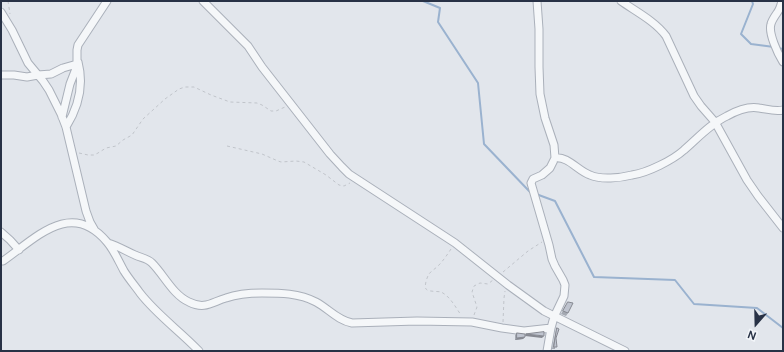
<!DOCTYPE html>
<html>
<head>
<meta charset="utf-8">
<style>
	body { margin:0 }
	#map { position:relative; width:784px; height:352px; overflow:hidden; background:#e2e6ec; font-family:"DM Sans",sans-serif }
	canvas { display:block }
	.frame { position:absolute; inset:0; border:2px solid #283246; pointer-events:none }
	.north { position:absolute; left:736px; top:304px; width:40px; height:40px; -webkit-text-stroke:3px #f2f5f9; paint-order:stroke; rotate:200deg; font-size:11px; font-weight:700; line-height:16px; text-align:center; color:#283246 }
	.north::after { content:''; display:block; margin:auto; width:14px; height:18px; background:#283246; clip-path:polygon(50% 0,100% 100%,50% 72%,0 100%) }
</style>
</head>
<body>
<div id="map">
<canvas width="784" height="352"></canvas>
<div class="frame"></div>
<div class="north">N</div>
</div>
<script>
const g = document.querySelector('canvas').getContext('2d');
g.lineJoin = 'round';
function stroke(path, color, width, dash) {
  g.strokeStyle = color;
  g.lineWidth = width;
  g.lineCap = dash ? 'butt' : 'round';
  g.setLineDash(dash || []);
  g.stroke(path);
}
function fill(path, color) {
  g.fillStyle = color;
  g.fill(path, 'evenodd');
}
const stream = new Path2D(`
	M 423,1 L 440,8 L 438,22 L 478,83 L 484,144 L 530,192 L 532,192
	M 752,1 L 753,4 L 741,34 L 751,44 L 774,47
	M 778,48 L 783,49
	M 536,194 L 555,201 L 594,277 L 675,280 L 694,304 L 757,308 L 783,328`);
const path = new Path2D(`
	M 8,1 L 10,14
	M 227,146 L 262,154 L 278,161 L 281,162 L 296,161 L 304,162 L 326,175 L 339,185 L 344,186 L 350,183
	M 79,153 L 88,155 L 94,155 L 98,153 L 106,148 L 116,146 L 123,140 L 132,135 L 143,119 L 165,99 L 179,89 L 185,87 L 194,87 L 211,95 L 230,102 L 257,103 L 262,105 L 271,111 L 276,111 L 285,107
	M 451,249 C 447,255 443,261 438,266 C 435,269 431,271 429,274 C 427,277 424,286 426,289 C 428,292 437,291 441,292 C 450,296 456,308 461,315
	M 503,272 L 528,251 L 542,242
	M 474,315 L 477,307 L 472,292 L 474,286 L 480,283 L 488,284 L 493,280
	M 503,322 L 504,298 L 505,291`);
const minor = new Path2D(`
	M 203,1 L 248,46 L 262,67 L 330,154 L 342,167 L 349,174 L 455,243 L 508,285 L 544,311 L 625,351
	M 537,1 L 539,29 L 539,67 L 540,94 L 545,118 L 554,145 L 555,158 L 550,168 L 542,175 L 533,179 L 531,183 L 549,245 L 552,259 L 555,266 L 563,280 L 565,285 L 564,296 L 554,317 L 551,328 L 547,351
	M 621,1 C 635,11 655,21 666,36 L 694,96 L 701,106 L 715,122 L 747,180 L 758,196 L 783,228
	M 782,1 C 781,5 780,9 777,13 C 775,16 772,20 771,24 C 768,33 778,54 783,62
	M 1,12 L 12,30 L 28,63 L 43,81 L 49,90 L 61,114 L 66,127 L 86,211 L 90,222 L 94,229
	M 1,75 L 14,75 L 27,77 L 38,75
	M 38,75 L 51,74 L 63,68 L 77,64
	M 62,117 L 70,84 L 77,66 L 77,50 L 78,45 L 107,1
	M 66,127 C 78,108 84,85 78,62
	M 555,158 C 568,156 578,171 590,175 C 601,180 620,178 632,175 C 647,173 673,160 684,150 C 698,138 710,124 727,116 C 736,111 748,106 759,108 C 767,109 775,112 783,110
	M 1,232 L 10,240 L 19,250
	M 108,243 C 118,246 126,251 135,255 C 141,258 147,258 152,263 C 164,275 173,295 189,302 C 205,310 212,302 226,298 C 237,294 251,293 262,293 C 280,293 299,293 316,302 C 329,309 337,320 352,323 L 417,321 L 472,322 L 502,328 L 524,331 L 551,328
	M 1,261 L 3,261 C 36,238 71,199 107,242 C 114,250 119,262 124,271 C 129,279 135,286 140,293 C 157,315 180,331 199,351`);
const wall = new Path2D(`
	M 568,302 L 568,313 L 566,316 L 561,314 Z
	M 557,328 L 556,338 L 555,349 L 552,349 L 556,330 Z
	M 517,333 L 525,337 L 523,339 L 515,340 L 515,335 Z`);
const shadedWall = new Path2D(`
	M 526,334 L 544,336 L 542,338 L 525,336 Z
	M 525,337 L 523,339 L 515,340 L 517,338 Z`);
const building = new Path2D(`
	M 568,302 L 573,303 L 568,313 L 563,311 Z
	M 557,328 L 559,329 L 556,338 L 557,347 L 554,347 Z
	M 544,332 L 544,336 L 526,334 Z
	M 517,333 L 525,334 L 525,337 L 517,338 Z`);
stroke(stream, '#9ab2cf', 2);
stroke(minor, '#aab0ba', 9);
stroke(path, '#c0c4ca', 1, [3, 3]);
stroke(minor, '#f5f7f9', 7);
fill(wall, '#a4a9b2');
fill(shadedWall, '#868991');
fill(building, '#bfc4cf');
stroke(building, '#868991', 1);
</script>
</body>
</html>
